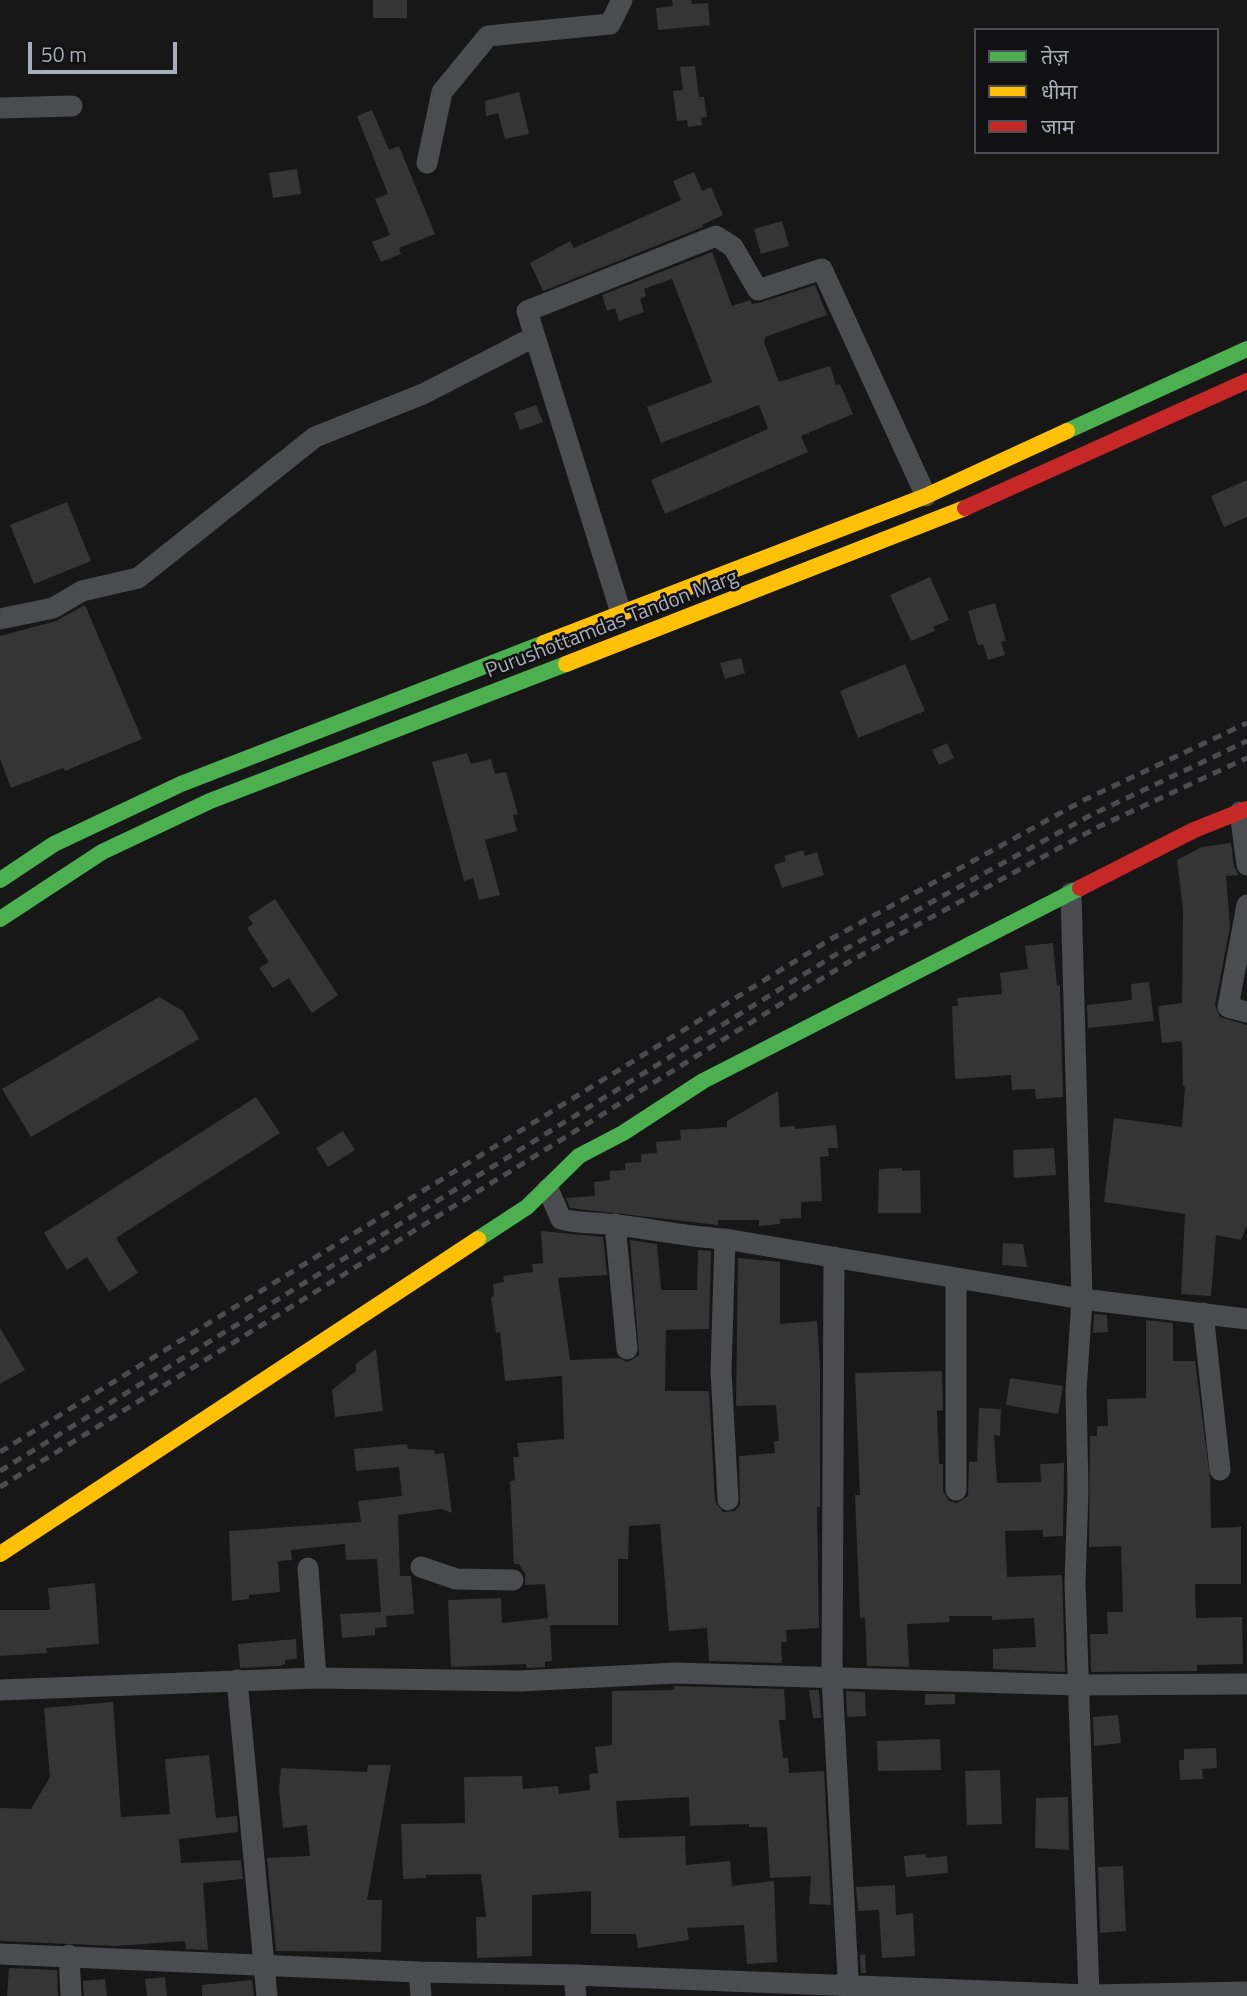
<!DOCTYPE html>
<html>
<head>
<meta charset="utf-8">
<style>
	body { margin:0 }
	#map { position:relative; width:1247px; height:1996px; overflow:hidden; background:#171717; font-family:"Titillium Web","Noto Sans Devanagari",sans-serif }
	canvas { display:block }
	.legend { position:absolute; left:974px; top:28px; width:245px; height:126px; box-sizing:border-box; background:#111113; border:2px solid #4d4f55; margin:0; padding:9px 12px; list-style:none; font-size:21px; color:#a8adb8 }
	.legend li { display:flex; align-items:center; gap:14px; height:35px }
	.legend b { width:35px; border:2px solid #4d4f55 }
	.scale { position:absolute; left:28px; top:42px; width:149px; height:32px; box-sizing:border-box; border:4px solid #a8adb8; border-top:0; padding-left:9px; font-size:21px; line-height:24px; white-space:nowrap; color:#a8adb8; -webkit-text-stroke:5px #111113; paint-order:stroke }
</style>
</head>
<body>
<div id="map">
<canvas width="1247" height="1996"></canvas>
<ul class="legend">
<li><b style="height:9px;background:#4caf50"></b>तेज़</li>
<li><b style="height:9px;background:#ffc107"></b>धीमा</li>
<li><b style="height:9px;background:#c62828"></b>जाम</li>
</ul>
<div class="scale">50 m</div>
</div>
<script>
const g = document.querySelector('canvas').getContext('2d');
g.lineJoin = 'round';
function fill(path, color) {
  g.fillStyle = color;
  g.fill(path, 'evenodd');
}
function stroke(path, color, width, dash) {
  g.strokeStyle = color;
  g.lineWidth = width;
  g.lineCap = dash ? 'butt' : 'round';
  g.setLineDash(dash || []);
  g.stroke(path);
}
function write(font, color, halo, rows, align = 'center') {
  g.font = font + ' "Titillium Web",sans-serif';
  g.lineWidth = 5;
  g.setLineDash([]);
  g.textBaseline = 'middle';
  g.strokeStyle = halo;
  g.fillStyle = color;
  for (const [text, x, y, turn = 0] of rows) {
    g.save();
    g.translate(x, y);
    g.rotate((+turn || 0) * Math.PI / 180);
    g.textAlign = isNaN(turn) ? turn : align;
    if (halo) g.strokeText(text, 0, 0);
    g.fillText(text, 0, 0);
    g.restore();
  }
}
const building = new Path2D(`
	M 373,0 L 407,0 L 407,18 L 373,18 Z
	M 672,0 L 691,0 L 692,4 L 708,3 L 710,25 L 658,30 L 656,8 L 673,6 Z
	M 695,66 L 699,97 L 704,97 L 707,117 L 701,118 L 702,125 L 688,127 L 687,120 L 677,121 L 673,91 L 683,90 L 680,67 Z
	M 519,92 L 529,134 L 505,139 L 498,113 L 486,116 L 485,101 Z
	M 372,110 L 389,150 L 399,146 L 435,234 L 399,248 L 401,254 L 381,262 L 372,242 L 390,235 L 375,199 L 388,194 L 357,116 Z
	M 297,169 L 301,194 L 273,198 L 269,173 Z
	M 694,172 L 702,191 L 711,187 L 723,215 L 702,225 L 703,227 L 543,291 L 530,263 L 570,241 L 574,248 L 681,200 L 673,181 Z
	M 782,221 L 789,246 L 761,254 L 754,229 Z
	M 712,252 L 732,306 L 750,300 L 752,304 L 762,302 L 815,285 L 827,315 L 765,337 L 764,342 L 779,382 L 830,366 L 836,385 L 840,384 L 853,414 L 801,436 L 808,452 L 665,514 L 651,480 L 768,429 L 759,405 L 661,443 L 647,407 L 712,382 L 672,279 L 644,289 L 646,296 L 640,299 L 644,312 L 619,321 L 615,308 L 607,311 L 602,295 Z
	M 536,405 L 543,422 L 520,430 L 514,413 Z
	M 1247,480 L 1247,517 L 1224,527 L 1211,496 Z
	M 67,502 L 91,561 L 34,584 L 10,525 Z
	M 930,577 L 949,620 L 933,627 L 935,631 L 911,641 L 890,595 Z
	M 995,603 L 1006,641 L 1001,642 L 1005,655 L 988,660 L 983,644 L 978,645 L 968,611 Z
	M 85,605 L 142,739 L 65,771 L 63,768 L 11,788 L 0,759 L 0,636 L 56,621 Z
	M 741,658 L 745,673 L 725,679 L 720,663 Z
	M 905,664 L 925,711 L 858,738 L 840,691 Z
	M 947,743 L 954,758 L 939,765 L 932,750 Z
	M 467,753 L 471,764 L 491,759 L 495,774 L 506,772 L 518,814 L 513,815 L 517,831 L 485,840 L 500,895 L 479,900 L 473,878 L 464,881 L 432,762 Z
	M 1231,843 L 1234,867 L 1239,875 L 1226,876 L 1230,927 L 1215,1005 L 1220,1017 L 1247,1025 L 1247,1225 L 1241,1240 L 1216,1235 L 1211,1296 L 1181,1294 L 1185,1214 L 1104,1202 L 1114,1118 L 1182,1127 L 1185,1087 L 1183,1086 L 1182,1041 L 1162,1043 L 1158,1006 L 1182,1003 L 1183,909 L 1177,860 L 1202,847 Z
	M 803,850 L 805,856 L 817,852 L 824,875 L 782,888 L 774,865 L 786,861 L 784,856 Z
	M 275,899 L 338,995 L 312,1013 L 289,978 L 273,988 L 259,968 L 269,962 L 247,928 L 253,924 L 248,917 Z
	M 1053,943 L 1057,986 L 1060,985 L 1063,1097 L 1036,1099 L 1035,1089 L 1012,1090 L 1011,1075 L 955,1079 L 952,1006 L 958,1006 L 957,998 L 1002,994 L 1000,973 L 1028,969 L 1025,946 Z
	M 1149,982 L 1154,1021 L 1088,1028 L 1087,1005 L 1132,1000 L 1131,984 Z
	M 159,997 L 183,1011 L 199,1039 L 31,1137 L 2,1089 Z
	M 778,1091 L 780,1127 L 795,1126 L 795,1129 L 836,1125 L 838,1148 L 828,1148 L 829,1156 L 820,1157 L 822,1201 L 801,1202 L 801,1218 L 780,1219 L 780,1224 L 759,1226 L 759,1220 L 718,1220 L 718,1225 L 570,1208 L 566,1198 L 595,1196 L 594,1182 L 610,1180 L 610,1171 L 625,1170 L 625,1163 L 641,1162 L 641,1154 L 657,1153 L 656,1142 L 681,1140 L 680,1130 L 727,1127 L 727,1121 Z
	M 256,1097 L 280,1133 L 116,1238 L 138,1273 L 109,1292 L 87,1257 L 67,1270 L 44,1233 Z
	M 343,1131 L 355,1150 L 328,1167 L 316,1148 Z
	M 1054,1148 L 1056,1175 L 1014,1178 L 1013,1150 Z
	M 902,1168 L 902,1171 L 920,1170 L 921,1213 L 878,1213 L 879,1169 Z
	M 541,1231 L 603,1237 L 607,1275 L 558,1278 L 570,1360 L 618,1358 L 628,1362 L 639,1355 L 630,1240 L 657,1244 L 661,1290 L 697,1290 L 698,1250 L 711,1251 L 709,1329 L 666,1330 L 665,1391 L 709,1391 L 715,1501 L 723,1512 L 735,1511 L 740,1505 L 739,1456 L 775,1453 L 774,1441 L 779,1441 L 776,1405 L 736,1406 L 738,1258 L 780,1262 L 780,1324 L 817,1321 L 820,1367 L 820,1507 L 817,1507 L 819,1628 L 786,1630 L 787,1642 L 781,1642 L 782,1663 L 709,1661 L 707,1628 L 669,1631 L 660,1524 L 629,1526 L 628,1559 L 618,1559 L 618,1625 L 550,1625 L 552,1661 L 545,1662 L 545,1667 L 527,1668 L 526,1664 L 451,1667 L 448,1600 L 501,1598 L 502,1623 L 548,1618 L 545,1584 L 525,1585 L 525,1574 L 519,1564 L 514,1564 L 510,1481 L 515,1480 L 513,1457 L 519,1457 L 517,1443 L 564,1439 L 562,1376 L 505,1381 L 500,1332 L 496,1333 L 491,1297 L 494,1296 L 493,1284 L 504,1282 L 503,1276 L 533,1272 L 532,1264 L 543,1263 Z
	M 1003,1243 L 1023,1244 L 1027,1267 L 1002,1265 Z
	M 1094,1314 L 1107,1315 L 1108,1332 L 1093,1333 Z
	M 1146,1320 L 1173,1323 L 1173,1361 L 1195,1361 L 1210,1478 L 1211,1528 L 1241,1527 L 1241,1584 L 1195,1584 L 1196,1618 L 1242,1617 L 1243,1664 L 1197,1665 L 1197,1671 L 1091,1672 L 1090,1634 L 1108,1634 L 1107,1612 L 1123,1612 L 1121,1546 L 1089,1547 L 1090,1436 L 1097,1436 L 1097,1426 L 1108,1426 L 1107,1399 L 1146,1398 Z
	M 0,1328 L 25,1370 L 0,1384 Z
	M 376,1349 L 383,1411 L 335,1417 L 332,1390 L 356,1371 L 356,1364 Z
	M 942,1371 L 943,1410 L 937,1411 L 939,1464 L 943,1464 L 943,1491 L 949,1501 L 957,1503 L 968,1496 L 969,1462 L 977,1462 L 979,1408 L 1001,1409 L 1000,1436 L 994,1435 L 997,1483 L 1041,1482 L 1040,1464 L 1064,1463 L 1063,1536 L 1043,1537 L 1043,1530 L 1005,1531 L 1007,1577 L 1062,1575 L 1065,1672 L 993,1669 L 993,1649 L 1036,1647 L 1034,1618 L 992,1620 L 992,1616 L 949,1616 L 950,1622 L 907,1624 L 909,1667 L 867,1666 L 865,1617 L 860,1618 L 855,1495 L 860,1495 L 855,1373 Z
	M 1010,1378 L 1063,1386 L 1058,1414 L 1006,1405 Z
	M 407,1444 L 408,1449 L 434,1450 L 435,1454 L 444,1453 L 452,1513 L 441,1509 L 398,1515 L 400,1576 L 411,1576 L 414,1614 L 386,1616 L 387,1627 L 375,1628 L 375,1635 L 342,1638 L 340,1614 L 381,1612 L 377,1559 L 346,1560 L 345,1544 L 291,1550 L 292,1560 L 278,1561 L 280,1592 L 249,1595 L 249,1599 L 232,1601 L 229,1531 L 361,1522 L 358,1501 L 402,1496 L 399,1467 L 356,1471 L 354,1449 Z
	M 95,1583 L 99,1644 L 46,1648 L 47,1653 L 0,1656 L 0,1610 L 50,1610 L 48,1588 Z
	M 296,1639 L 297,1659 L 285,1660 L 285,1664 L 280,1666 L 240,1668 L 238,1644 Z
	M 674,1686 L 784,1689 L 786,1720 L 779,1720 L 783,1758 L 788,1758 L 789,1773 L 824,1771 L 831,1905 L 809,1904 L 811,1876 L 770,1878 L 767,1827 L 749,1827 L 749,1824 L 690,1826 L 689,1797 L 616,1801 L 619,1838 L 685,1836 L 686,1865 L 730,1861 L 732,1886 L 774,1881 L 777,1962 L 747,1964 L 744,1925 L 687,1928 L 689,1940 L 638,1948 L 636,1934 L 591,1934 L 591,1891 L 532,1895 L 532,1956 L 477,1958 L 476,1917 L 486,1917 L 481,1874 L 426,1875 L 426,1878 L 403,1879 L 401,1824 L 465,1823 L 464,1777 L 522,1776 L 523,1789 L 558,1786 L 559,1794 L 590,1790 L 589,1774 L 598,1773 L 595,1747 L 612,1745 L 612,1691 L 674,1690 Z
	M 809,1690 L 819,1690 L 821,1718 L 813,1718 Z
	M 846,1691 L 865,1692 L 866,1716 L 847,1717 Z
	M 925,1694 L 955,1694 L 955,1704 L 925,1705 Z
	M 113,1702 L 121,1817 L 170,1814 L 165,1759 L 209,1755 L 216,1818 L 237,1816 L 238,1832 L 179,1839 L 181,1863 L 241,1860 L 243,1879 L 203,1883 L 208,1950 L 186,1949 L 185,1941 L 116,1946 L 0,1941 L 0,1808 L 31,1809 L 50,1777 L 44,1708 Z
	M 1118,1715 L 1121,1743 L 1094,1746 L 1093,1717 Z
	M 940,1739 L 941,1770 L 878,1771 L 877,1741 Z
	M 1216,1748 L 1217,1768 L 1202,1769 L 1203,1779 L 1180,1780 L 1179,1760 L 1184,1760 L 1184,1749 Z
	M 368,1765 L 391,1765 L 367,1900 L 382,1900 L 381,1952 L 276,1951 L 267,1858 L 310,1856 L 307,1825 L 283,1828 L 279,1790 L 281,1768 L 367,1772 Z
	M 1000,1770 L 1002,1824 L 967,1825 L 965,1771 Z
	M 1068,1797 L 1069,1850 L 1035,1848 L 1036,1798 Z
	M 926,1854 L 926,1858 L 947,1856 L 948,1873 L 906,1877 L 904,1856 Z
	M 1123,1866 L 1126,1931 L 1100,1933 L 1098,1867 Z
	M 895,1885 L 896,1915 L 913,1913 L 915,1956 L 882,1958 L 879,1910 L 858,1911 L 856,1887 Z
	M 865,1954 L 866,1973 L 861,1973 L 860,1955 Z
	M 9,1968 L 57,1970 L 58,1996 L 7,1996 Z
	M 165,1977 L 167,1996 L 147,1996 L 145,1979 Z
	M 105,1979 L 107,1996 L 84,1996 L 83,1981 Z
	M 252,1980 L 254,1996 L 202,1996 L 202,1985 Z`);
const street = new Path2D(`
	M 0,108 L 72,106
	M 427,163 L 442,92 L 488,36 L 610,24 L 622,0
	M 621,613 L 527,311 L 716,236 L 733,247 L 758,290 L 822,269 L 926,496
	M 0,619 L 53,608 L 82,591 L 138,578 L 315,437 L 423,394 L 534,337
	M 1240,812 L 1247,865
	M 1071,893 L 1082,1299 L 1076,1391 L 1078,1490 L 1075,1583 L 1089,1996
	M 1247,905 L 1228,1007 L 1247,1012
	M 548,1189 L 561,1219 C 580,1224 597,1222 616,1225 C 653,1229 687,1237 725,1239 L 1082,1299 L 1247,1319
	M 615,1224 L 627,1349
	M 725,1239 L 721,1371 L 728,1500
	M 834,1257 L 832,1679 L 849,1996
	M 956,1279 L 956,1490
	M 1203,1313 L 1220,1470
	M 421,1567 L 456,1579 L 513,1580
	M 308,1568 L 316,1678
	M 237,1680 L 267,1996
	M 0,1690 L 316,1678 L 521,1681 L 676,1673 L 1077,1685 L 1247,1684
	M 0,1954 L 419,1972 L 574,1975 L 1089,1995 L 1247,1992
	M 69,1955 L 71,1996
	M 419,1972 L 421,1996
	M 574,1975 L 576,1996`);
const fast = new Path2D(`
	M 1067,431 L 1247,349
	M 0,880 L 54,844 L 181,784 L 544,643
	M 0,919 L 102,852 L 210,801 L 566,664
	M 478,1239 L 527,1207 L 579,1156 L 623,1133 L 703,1081 L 1080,888`);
const slow = new Path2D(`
	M 544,643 L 926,496 L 1067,431
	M 566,664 L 965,508
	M 0,1554 L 478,1239`);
const jam = new Path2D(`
	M 965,508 L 1247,381
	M 1080,888 L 1194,830 L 1247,809`);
const rail = new Path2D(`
	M 0,1452 L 831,939 L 1084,800 L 1247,723
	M 0,1471 L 840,952 L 1091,815 L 1247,741
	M 0,1487 L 847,963 L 1098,827 L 1247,758`);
const streetNames = [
	["Purushottamdas Tandon Marg",612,625,-21]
];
fill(building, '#353536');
stroke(street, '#4b4c50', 21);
stroke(fast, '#4caf50', 16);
stroke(slow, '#ffc107', 16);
stroke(jam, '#c62828', 16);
stroke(rail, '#4b4c4f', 5, [9, 7]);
write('21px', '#a8adb8', '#111113', streetNames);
</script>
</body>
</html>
